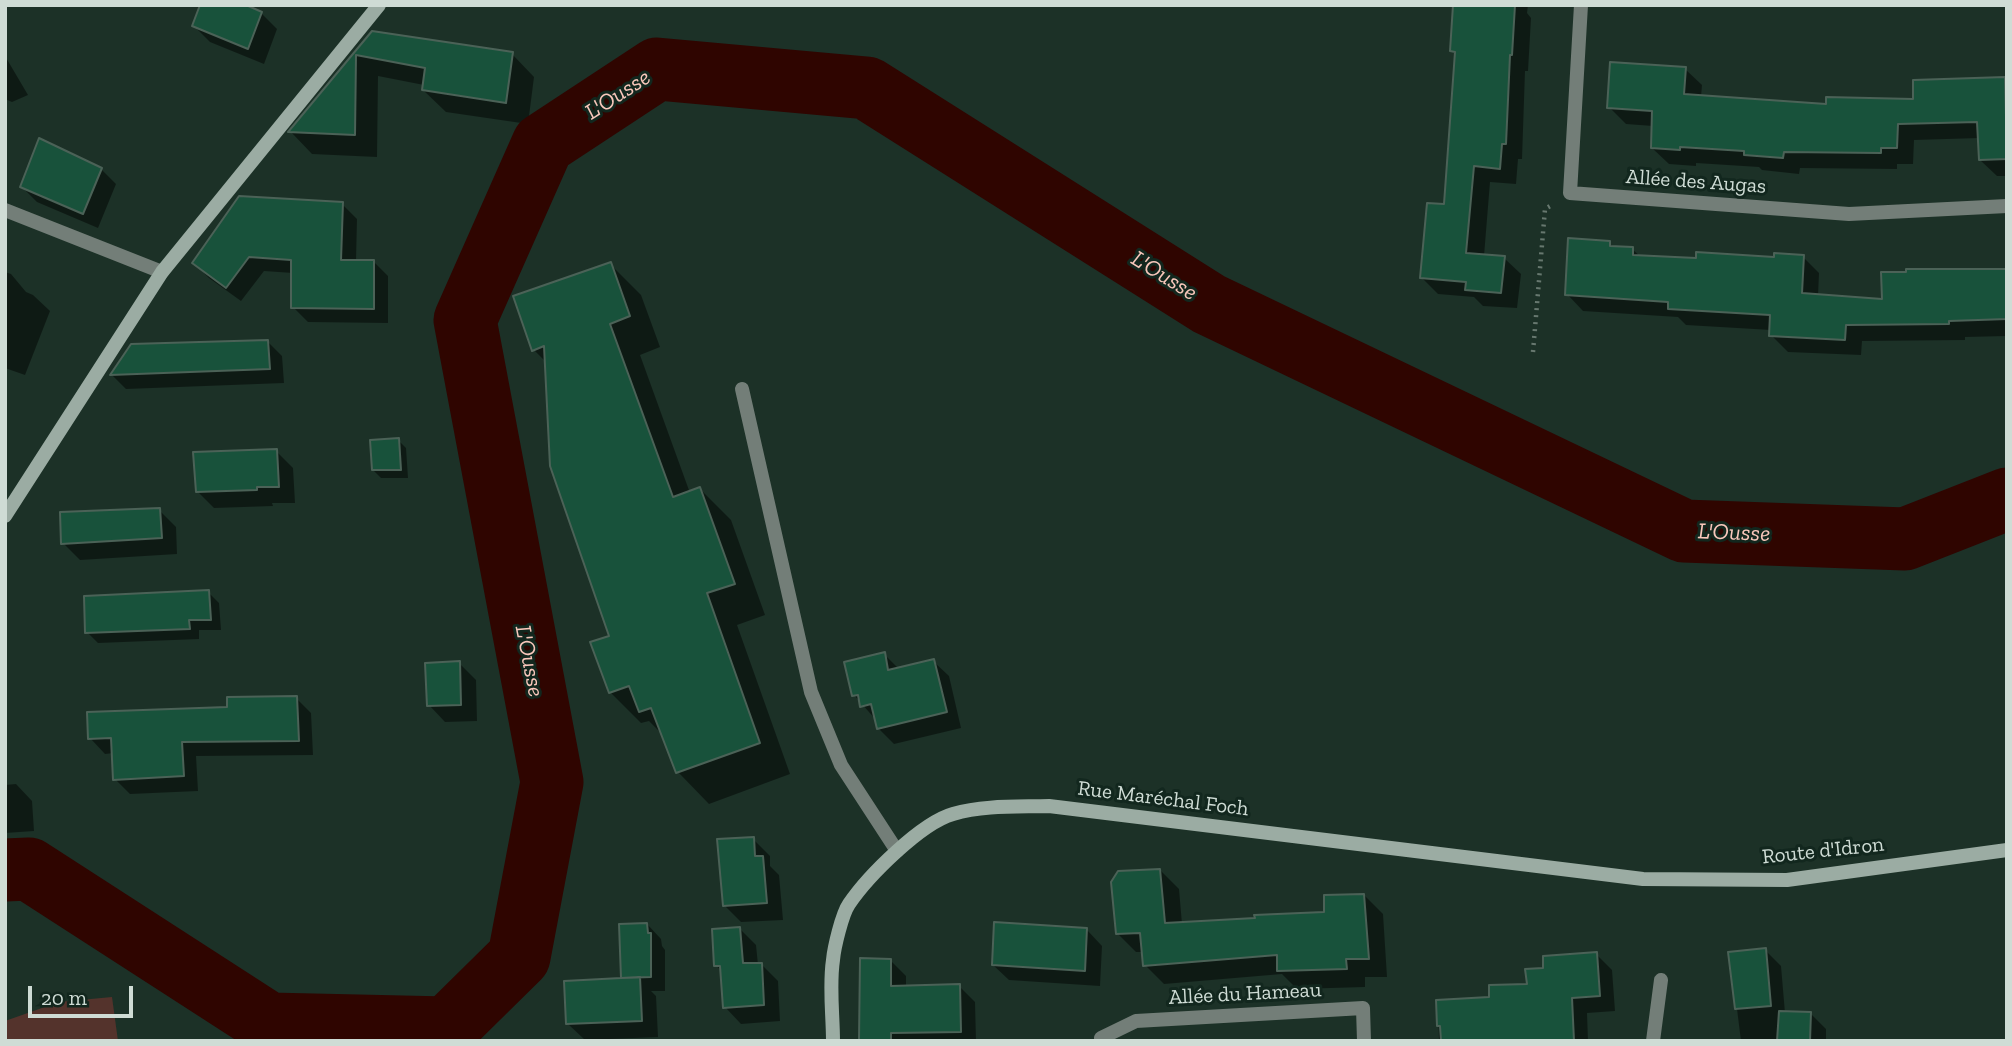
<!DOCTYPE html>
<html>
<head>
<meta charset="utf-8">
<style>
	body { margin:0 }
	#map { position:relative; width:2012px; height:1046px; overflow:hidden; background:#1c3127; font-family:"Zilla Slab",serif }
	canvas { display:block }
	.frame { position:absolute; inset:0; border:7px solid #cfdcd5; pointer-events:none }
	.scale { position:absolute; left:28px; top:986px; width:105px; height:32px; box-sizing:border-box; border:4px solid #cfdcd5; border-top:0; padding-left:9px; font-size:21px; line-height:24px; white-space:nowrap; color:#cfdcd5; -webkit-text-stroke:5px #12271e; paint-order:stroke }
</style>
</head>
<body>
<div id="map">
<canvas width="2012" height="1046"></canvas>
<div class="frame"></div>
<div class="scale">20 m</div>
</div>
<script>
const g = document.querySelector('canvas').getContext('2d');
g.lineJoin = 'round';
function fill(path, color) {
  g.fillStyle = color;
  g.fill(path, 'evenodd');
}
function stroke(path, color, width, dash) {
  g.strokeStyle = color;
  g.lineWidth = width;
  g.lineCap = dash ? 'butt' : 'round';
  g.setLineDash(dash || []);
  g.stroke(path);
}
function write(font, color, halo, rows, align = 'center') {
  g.font = font + ' "Zilla Slab",serif';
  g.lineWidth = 6;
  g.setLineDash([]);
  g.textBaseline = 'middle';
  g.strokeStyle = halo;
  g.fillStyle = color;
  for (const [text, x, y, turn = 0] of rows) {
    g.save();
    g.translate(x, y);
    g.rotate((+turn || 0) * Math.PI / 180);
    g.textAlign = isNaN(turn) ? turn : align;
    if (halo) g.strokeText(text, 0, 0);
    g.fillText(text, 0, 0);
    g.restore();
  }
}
const green = new Path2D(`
	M 112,997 L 118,1041 L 5,1041 L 5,1021 L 59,1002 Z`);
const shadow = new Path2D(`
	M 1455,5 L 1528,5 L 1527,13 L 1531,18 L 1528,71 L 1525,71 L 1522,159 L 1518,159 L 1516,184 L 1490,182 L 1484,256 L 1504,258 L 1521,274 L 1517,308 L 1483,306 L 1474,297 L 1438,294 L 1422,278 L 1445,206 L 1456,55 L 1452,51 Z
	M 261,13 L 277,29 L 264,64 L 210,42 L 194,26 Z
	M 372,33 L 512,54 L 534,77 L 528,124 L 446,112 L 423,90 L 424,85 L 378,76 L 377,157 L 312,154 L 291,132 Z
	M 5,56 L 28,95 L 12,102 L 5,99 Z
	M 1685,69 L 1702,85 L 1701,97 L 1827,106 L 1915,100 L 2004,79 L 2007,81 L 2007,176 L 1997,176 L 1980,160 L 1980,138 L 1914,140 L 1913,164 L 1897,164 L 1897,169 L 1800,168 L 1799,174 L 1762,170 L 1759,167 L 1696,163 L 1696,166 L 1669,164 L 1652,148 L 1653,126 L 1626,124 L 1609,107 Z
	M 101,169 L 116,184 L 98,228 L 37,202 L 22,187 Z
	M 342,204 L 357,219 L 356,261 L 373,261 L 388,276 L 388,323 L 308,322 L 293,307 L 293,273 L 264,271 L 241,301 L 209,278 L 194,263 Z
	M 1609,243 L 1614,248 L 1632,249 L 1641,257 L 1775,259 L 1803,257 L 1819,273 L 1818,296 L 1883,301 L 2006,270 L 2007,264 L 2007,336 L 1965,337 L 1965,340 L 1862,341 L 1861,355 L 1788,352 L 1771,335 L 1771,330 L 1686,325 L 1678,317 L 1583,311 L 1567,294 Z
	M 610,264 L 641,295 L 660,347 L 640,355 L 690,493 L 700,489 L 731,520 L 765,615 L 737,625 L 790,774 L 709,804 L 678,772 L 663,735 L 649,721 L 641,723 L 610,692 L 611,637 L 546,362 L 534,350 Z
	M 5,272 L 11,274 L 26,292 L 33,295 L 50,311 L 25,375 L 5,368 Z
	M 267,341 L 282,356 L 284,383 L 126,389 L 112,375 L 132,346 Z
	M 398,440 L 406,448 L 408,478 L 381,478 L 373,470 Z
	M 276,451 L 293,468 L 295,503 L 272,503 L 273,506 L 214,508 L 198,492 Z
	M 159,510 L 176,527 L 177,554 L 80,560 L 63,543 Z
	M 208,592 L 219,603 L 221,630 L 199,630 L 199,639 L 98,643 L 87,632 Z
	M 884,654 L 899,669 L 933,661 L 949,676 L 961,728 L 894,744 L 878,728 L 876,720 L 854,695 Z
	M 459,663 L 476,680 L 477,721 L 445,722 L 429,705 Z
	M 296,698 L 311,713 L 313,755 L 196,756 L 198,791 L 130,794 L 115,779 L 114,753 L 105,754 L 90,738 L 228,708 Z
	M 16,784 L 32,801 L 34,831 L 5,833 L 5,785 Z
	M 753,839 L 770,856 L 770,866 L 779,875 L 783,920 L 741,922 L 724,905 Z
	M 1160,870 L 1179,889 L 1182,924 L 1326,914 L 1364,895 L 1383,914 L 1387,977 L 1365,977 L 1365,987 L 1297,989 L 1282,974 L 1164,984 L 1145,965 L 1143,952 L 1136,952 L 1117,933 Z
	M 647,924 L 661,939 L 662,946 L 665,950 L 665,991 L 651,991 L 656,996 L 658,1037 L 585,1040 L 568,1024 L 625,980 Z
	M 740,929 L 756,945 L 758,965 L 761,964 L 778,981 L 780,1021 L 741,1024 L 725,1007 L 722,972 L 716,965 Z
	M 1087,930 L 1102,946 L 1100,986 L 1009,980 L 993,965 Z
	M 1765,950 L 1781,966 L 1785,1013 L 1811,1014 L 1826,1029 L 1826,1041 L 1741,1041 L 1730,953 Z
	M 1596,954 L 1612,970 L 1615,1011 L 1587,1013 L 1588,1041 L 1439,1041 L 1438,1002 L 1491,999 L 1529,985 L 1545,970 Z
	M 890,960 L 906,976 L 906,988 L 959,986 L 975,1002 L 976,1041 L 861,1041 Z`);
const river = new Path2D(`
	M 5,870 L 29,869 L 269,1024 L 447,1028 L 519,957 L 552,782 L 465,320 L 543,144 L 657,69 L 867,88 L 1209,304 L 1684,531 L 1905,539 L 2007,499`);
const building = new Path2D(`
	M 200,5 L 246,5 L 262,12 L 248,49 L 192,26 Z
	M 1453,5 L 1515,5 L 1512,55 L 1510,55 L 1506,144 L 1502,144 L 1500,169 L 1474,166 L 1466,253 L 1505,256 L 1501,293 L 1465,290 L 1466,282 L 1420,278 L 1427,203 L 1444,204 L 1455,52 L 1450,51 Z
	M 372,31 L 513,52 L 506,103 L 422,90 L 425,68 L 356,55 L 355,135 L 288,132 Z
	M 1610,62 L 1686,67 L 1684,94 L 1826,104 L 1826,97 L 1913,99 L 1913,80 L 2005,77 L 2007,159 L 1979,160 L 1977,122 L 1898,124 L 1897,148 L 1881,148 L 1881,153 L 1784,152 L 1783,158 L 1744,155 L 1744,151 L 1680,147 L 1680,150 L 1651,148 L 1652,111 L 1607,108 Z
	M 39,138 L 102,168 L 83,214 L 20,187 Z
	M 239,196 L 343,202 L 341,260 L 374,260 L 374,309 L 291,308 L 291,260 L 249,257 L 226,288 L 192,263 Z
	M 1568,238 L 1610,241 L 1610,246 L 1633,247 L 1633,255 L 1696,258 L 1696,252 L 1774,257 L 1774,253 L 1804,255 L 1802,293 L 1882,299 L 1881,272 L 1906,272 L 1906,269 L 2007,269 L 2007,319 L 1949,321 L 1949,324 L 1846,325 L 1845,340 L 1769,336 L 1770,315 L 1668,309 L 1668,302 L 1565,295 Z
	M 611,262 L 630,316 L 610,324 L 673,497 L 700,487 L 735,584 L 707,593 L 760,743 L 676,773 L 651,708 L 639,712 L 629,686 L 609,693 L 590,642 L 609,636 L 550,466 L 544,346 L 532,351 L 513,296 Z
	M 268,340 L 270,369 L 110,375 L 131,344 Z
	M 399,438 L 401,470 L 372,470 L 370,440 Z
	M 277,449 L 279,487 L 257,487 L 257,490 L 196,492 L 193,452 Z
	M 160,508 L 162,538 L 61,544 L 60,512 Z
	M 209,590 L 211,620 L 189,620 L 190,629 L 85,633 L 84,596 Z
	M 885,652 L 888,670 L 934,659 L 947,712 L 877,729 L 871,704 L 860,707 L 858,695 L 852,696 L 844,662 Z
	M 460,661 L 461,705 L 427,706 L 425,663 Z
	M 297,696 L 299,741 L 182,742 L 184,776 L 113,780 L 111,738 L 88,739 L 87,712 L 227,707 L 227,697 Z
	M 754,837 L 755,856 L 763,856 L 767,903 L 723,906 L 717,839 Z
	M 1160,869 L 1165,923 L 1255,918 L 1254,915 L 1324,912 L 1324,895 L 1364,894 L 1369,959 L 1346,959 L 1347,969 L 1277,971 L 1277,955 L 1143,966 L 1140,933 L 1116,934 L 1111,882 L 1118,871 Z
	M 994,922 L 1087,928 L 1085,971 L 992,965 Z
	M 647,923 L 648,933 L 651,933 L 651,977 L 621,978 L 619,924 Z
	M 740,927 L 743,963 L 762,963 L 764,1005 L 723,1008 L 720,966 L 714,966 L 712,929 Z
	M 1766,948 L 1771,1006 L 1735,1009 L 1728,952 Z
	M 1597,952 L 1600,996 L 1572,998 L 1574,1041 L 1441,1041 L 1440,1026 L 1437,1026 L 1436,1000 L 1489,997 L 1489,985 L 1527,984 L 1525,969 L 1543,968 L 1543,956 Z
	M 860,958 L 891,959 L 891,986 L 960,984 L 961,1032 L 891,1033 L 891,1041 L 859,1041 Z
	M 640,977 L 642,1021 L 566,1024 L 564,981 Z
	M 1779,1011 L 1811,1012 L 1810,1041 L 1777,1041 Z`);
const path = new Path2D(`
	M 1533,352 L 1545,209 L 1552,205`);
const lane = new Path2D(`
	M 742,389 L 811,692 L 841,765 L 897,851`);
const street = new Path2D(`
	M 1581,5 L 1570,193 L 1849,214 L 2007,206
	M 5,210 L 162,272
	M 1101,1038 L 1136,1021 L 1363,1008 L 1364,1041
	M 1653,1041 L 1661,980`);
const secondary = new Path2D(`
	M 5,516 L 162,272 L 379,5
	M 833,1041 C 833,1015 829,986 833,960 C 834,948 842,914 849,904 C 868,876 921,823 953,814 C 984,805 1018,807 1049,806 L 1643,879 L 1787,880 L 2007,850`);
const streetNames = [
	["Allée des Augas",1696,182,4],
	["Rue Maréchal Foch",1163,799,7],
	["Route d'Idron",1823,851,-6],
	["Allée du Hameau",1245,994,-3]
];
const waterNames = [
	["L'Ousse",618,95,-33],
	["L'Ousse",1164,276,32],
	["L'Ousse",1734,533,2],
	["L'Ousse",529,661,79]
];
fill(green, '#54332c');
fill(shadow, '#0007');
stroke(river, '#2f0500', 63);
fill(building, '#18523b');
stroke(building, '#4b6257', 2);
stroke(path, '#67786f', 4.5, [2, 5]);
stroke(lane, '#737e78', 14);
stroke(street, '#737e78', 14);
stroke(secondary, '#9baca3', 14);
write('21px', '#cfdcd5', '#12271e', streetNames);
write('italic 23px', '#f9c7bb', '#12271e', waterNames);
</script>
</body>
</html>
